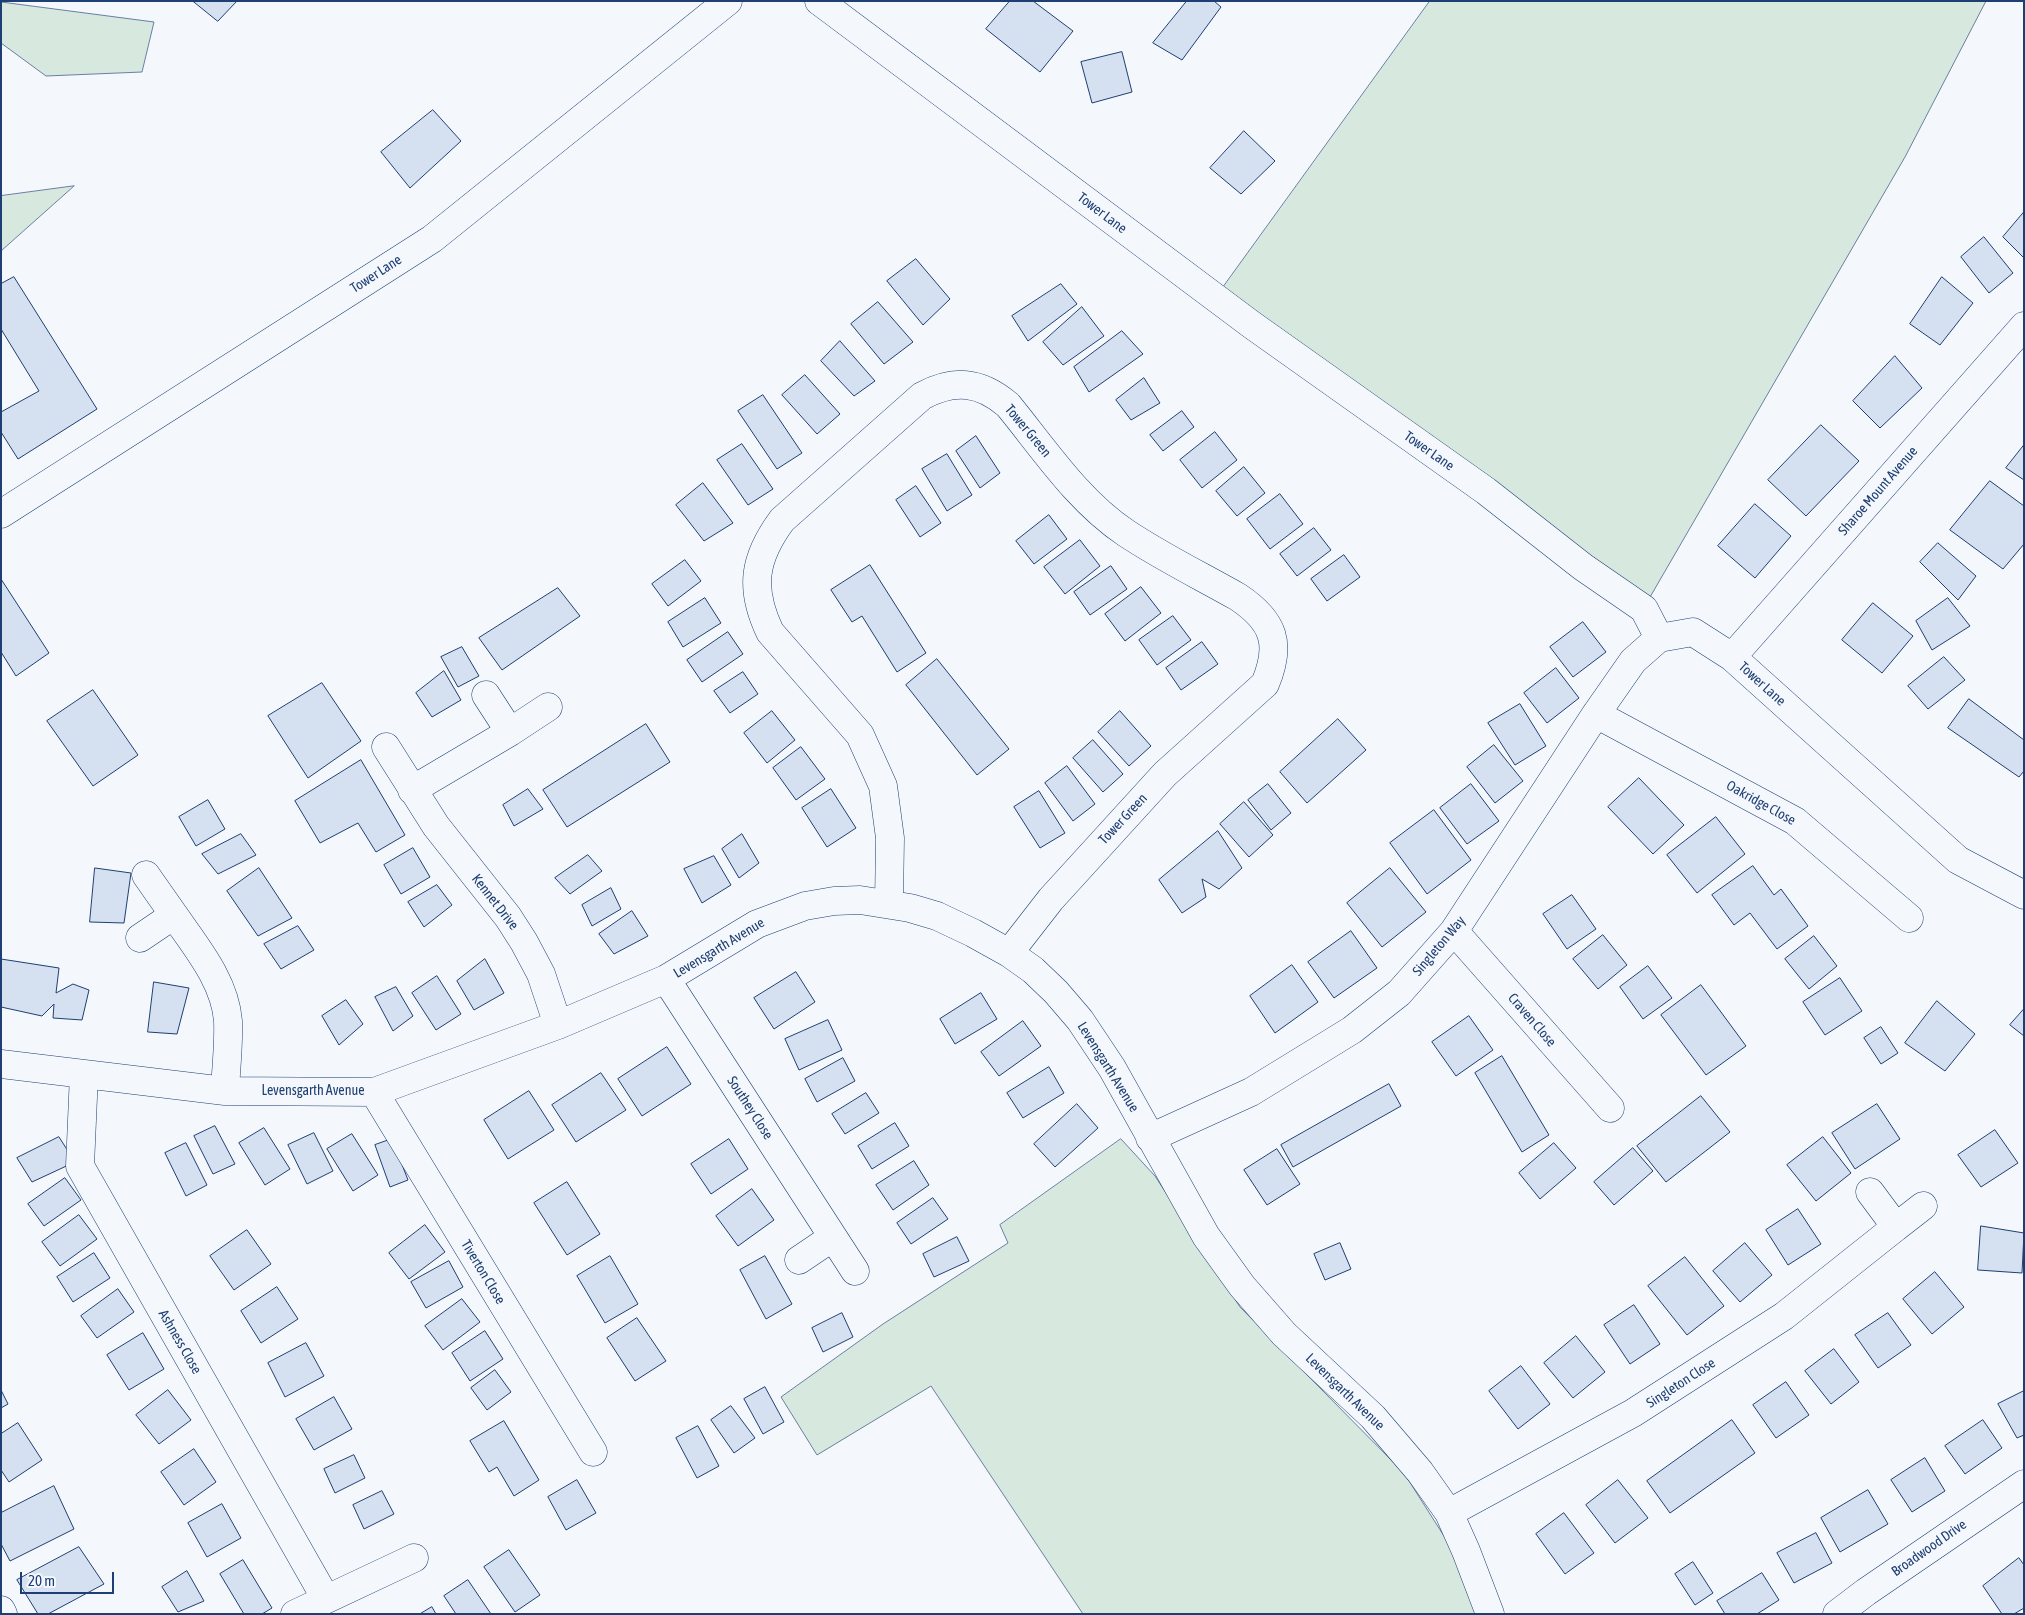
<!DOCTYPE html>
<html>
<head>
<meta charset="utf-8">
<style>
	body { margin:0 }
	#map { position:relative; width:2025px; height:1615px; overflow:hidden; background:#f4f7fb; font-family:"Asap Condensed",sans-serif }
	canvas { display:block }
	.frame { position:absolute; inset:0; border:2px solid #1d3f73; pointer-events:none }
	.scale { position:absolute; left:20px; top:1572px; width:94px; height:22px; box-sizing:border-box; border:2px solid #1d3f73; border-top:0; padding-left:6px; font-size:15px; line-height:18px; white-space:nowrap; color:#1d3f73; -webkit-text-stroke:4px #f4f7fb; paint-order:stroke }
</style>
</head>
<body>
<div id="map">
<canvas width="2025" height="1615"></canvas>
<div class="frame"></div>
<div class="scale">20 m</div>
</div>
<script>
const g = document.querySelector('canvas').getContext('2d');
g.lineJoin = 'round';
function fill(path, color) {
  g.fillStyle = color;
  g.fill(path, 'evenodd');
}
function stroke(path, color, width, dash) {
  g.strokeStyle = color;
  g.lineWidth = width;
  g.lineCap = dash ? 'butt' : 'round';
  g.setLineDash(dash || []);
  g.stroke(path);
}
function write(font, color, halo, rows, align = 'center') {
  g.font = font + ' "Asap Condensed",sans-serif';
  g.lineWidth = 4;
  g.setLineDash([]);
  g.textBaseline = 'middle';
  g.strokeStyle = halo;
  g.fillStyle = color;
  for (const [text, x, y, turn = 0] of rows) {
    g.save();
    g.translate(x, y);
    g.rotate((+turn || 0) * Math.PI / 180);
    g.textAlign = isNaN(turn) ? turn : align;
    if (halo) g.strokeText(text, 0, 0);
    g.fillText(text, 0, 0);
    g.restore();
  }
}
const green = new Path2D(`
	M 1430,1 L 1986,1 L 1905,157 L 1646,604 L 1219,293 Z
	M 1,2 L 154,22 L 142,72 L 46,76 L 1,43 Z
	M 74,186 L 1,251 L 1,196 Z
	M 1121,1139 L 1155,1176 L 1240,1307 L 1404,1473 L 1456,1555 L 1480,1614 L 1083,1614 L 931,1386 L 817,1455 L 781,1397 L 883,1324 L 1008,1243 L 1000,1225 Z`);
const building = new Path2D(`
	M 193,1 L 237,1 L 218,21 Z
	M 1010,1 L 1033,1 L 1073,31 L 1040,72 L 986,29 Z
	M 1187,1 L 1214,1 L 1221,7 L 1182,60 L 1153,43 Z
	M 1122,52 L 1132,92 L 1092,103 L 1081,62 Z
	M 433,110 L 461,141 L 410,188 L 381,152 Z
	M 1244,131 L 1275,161 L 1241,194 L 1210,168 Z
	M 2024,212 L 2024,258 L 2003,237 Z
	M 1984,237 L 2013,273 L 1989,293 L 1961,257 Z
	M 916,259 L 950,299 L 923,325 L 887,281 Z
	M 14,277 L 97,409 L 18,459 L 1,432 L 1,412 L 39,391 L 1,329 L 1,284 Z
	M 1942,277 L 1973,303 L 1940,345 L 1910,324 Z
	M 1061,284 L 1077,304 L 1028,341 L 1012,316 Z
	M 878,302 L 913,342 L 884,364 L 851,324 Z
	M 1082,307 L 1104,336 L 1063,365 L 1043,342 Z
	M 1122,331 L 1143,354 L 1089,392 L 1074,367 Z
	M 840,341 L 875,381 L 854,396 L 821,361 Z
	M 1895,356 L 1922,388 L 1880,428 L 1853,401 Z
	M 805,375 L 840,414 L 817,434 L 782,395 Z
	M 1144,378 L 1160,403 L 1131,420 L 1116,400 Z
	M 763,395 L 802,453 L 777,469 L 738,411 Z
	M 1182,411 L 1194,427 L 1163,451 L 1150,435 Z
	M 1821,425 L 1859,461 L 1806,516 L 1768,480 Z
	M 1215,432 L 1237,460 L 1202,488 L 1180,460 Z
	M 976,436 L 1000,473 L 980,488 L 956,451 Z
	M 742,444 L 773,489 L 748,505 L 717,460 Z
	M 2024,445 L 2024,480 L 2006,468 Z
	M 947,454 L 972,495 L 947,511 L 922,469 Z
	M 1244,467 L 1265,493 L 1237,516 L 1216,491 Z
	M 1990,481 L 2024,506 L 2024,544 L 2003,569 L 1950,530 Z
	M 703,483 L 733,523 L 704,541 L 676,505 Z
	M 916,486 L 941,523 L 920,537 L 896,500 Z
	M 1280,494 L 1303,524 L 1270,549 L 1247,519 Z
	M 1755,504 L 1791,536 L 1755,578 L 1718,546 Z
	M 1049,515 L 1067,539 L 1034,564 L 1016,541 Z
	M 1314,528 L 1331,550 L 1297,576 L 1280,554 Z
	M 1080,540 L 1100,566 L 1065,594 L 1044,567 Z
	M 1938,543 L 1976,576 L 1958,600 L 1920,562 Z
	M 1344,555 L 1360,577 L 1327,601 L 1311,579 Z
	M 685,560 L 701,581 L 668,606 L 652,584 Z
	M 870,565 L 926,653 L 897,672 L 862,616 L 852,622 L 831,590 Z
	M 1111,566 L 1127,589 L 1090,615 L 1074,592 Z
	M 1,579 L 49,653 L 16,676 L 1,652 Z
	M 1141,587 L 1161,613 L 1125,641 L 1105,614 Z
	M 558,588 L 580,616 L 502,670 L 479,638 Z
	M 705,598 L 721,623 L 683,647 L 668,622 Z
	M 1948,598 L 1970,626 L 1932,650 L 1916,621 Z
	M 1873,603 L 1913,636 L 1882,673 L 1842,640 Z
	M 1173,616 L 1191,640 L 1157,665 L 1139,640 Z
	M 1583,622 L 1606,652 L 1573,677 L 1550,647 Z
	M 728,632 L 743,654 L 702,682 L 687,660 Z
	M 1202,642 L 1218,664 L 1181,690 L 1166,668 Z
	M 462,647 L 479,676 L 458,687 L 441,657 Z
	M 1944,657 L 1965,680 L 1928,709 L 1908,686 Z
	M 937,659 L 1009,749 L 977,775 L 906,685 Z
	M 1556,668 L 1579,698 L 1547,723 L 1524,693 Z
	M 444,671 L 461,700 L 432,717 L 416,693 Z
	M 743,672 L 758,694 L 730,713 L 714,691 Z
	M 322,683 L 361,741 L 308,778 L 268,716 Z
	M 93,690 L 138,755 L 93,786 L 47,721 Z
	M 1969,699 L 2024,740 L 2024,771 L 2019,777 L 1948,728 Z
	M 1520,704 L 1546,746 L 1515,765 L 1488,723 Z
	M 772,711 L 795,740 L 767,763 L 744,733 Z
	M 1120,711 L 1151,746 L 1129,766 L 1098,732 Z
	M 1338,719 L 1366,750 L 1307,803 L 1280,772 Z
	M 646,724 L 670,762 L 567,827 L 543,790 Z
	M 1093,740 L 1123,774 L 1103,792 L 1073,758 Z
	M 1494,745 L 1523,781 L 1495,803 L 1467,767 Z
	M 801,747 L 825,779 L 796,800 L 773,768 Z
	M 361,760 L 405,835 L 376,852 L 358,823 L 320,843 L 295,801 Z
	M 1067,766 L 1095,804 L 1073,821 L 1045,783 Z
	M 1639,778 L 1684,825 L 1653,854 L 1608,807 Z
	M 1268,784 L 1291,813 L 1271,830 L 1248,800 Z
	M 1471,784 L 1499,821 L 1467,844 L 1440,808 Z
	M 528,789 L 543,809 L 514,826 L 503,805 Z
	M 831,789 L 856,828 L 827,847 L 802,808 Z
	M 1039,791 L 1065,833 L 1040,848 L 1014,807 Z
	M 208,800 L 225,829 L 196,846 L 179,817 Z
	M 1244,802 L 1273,835 L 1249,857 L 1220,824 Z
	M 1434,810 L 1471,860 L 1427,894 L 1390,843 Z
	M 1716,817 L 1745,854 L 1697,893 L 1667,855 Z
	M 1218,831 L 1242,868 L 1219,889 L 1202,879 L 1206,897 L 1182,913 L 1159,880 Z
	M 241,834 L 256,855 L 218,874 L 202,854 Z
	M 742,834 L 759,863 L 739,878 L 722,849 Z
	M 413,848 L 430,877 L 401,894 L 384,865 Z
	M 588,855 L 602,871 L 570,894 L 555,878 Z
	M 714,856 L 731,885 L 702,903 L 684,869 Z
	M 1753,866 L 1774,895 L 1781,889 L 1808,926 L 1777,949 L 1750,913 L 1734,925 L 1712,895 Z
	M 95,868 L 131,873 L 124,923 L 90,922 Z
	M 259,868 L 292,918 L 258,936 L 227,891 Z
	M 1390,868 L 1426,912 L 1382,947 L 1347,903 Z
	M 437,885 L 452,905 L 424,927 L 408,902 Z
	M 611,888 L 621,909 L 592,926 L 582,905 Z
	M 1572,895 L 1596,929 L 1567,949 L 1543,914 Z
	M 632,911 L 648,936 L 614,954 L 599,934 Z
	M 298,926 L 314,950 L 281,969 L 264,944 Z
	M 1351,931 L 1377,968 L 1334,998 L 1308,962 Z
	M 1603,935 L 1627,965 L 1598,989 L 1573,959 Z
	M 1814,936 L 1837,966 L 1809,989 L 1785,959 Z
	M 1,959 L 59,968 L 56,993 L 73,984 L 89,990 L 82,1020 L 53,1018 L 54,1004 L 42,1016 L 1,1007 Z
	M 485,959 L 504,993 L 474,1010 L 457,981 Z
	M 1292,965 L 1318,1002 L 1275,1033 L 1250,996 Z
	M 1648,966 L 1672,998 L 1643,1019 L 1620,987 Z
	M 796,972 L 815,1002 L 774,1029 L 754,998 Z
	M 437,976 L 461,1014 L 436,1030 L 412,993 Z
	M 1840,978 L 1862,1011 L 1825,1035 L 1803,1002 Z
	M 154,982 L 189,988 L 177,1034 L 148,1032 Z
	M 1701,985 L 1746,1046 L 1706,1075 L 1661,1015 Z
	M 396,987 L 413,1016 L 393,1031 L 375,997 Z
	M 981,993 L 997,1019 L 955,1044 L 940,1019 Z
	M 346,1000 L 363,1024 L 339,1045 L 322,1016 Z
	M 1937,1001 L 1975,1034 L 1945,1071 L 1905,1043 Z
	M 2024,1009 L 2024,1036 L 2010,1025 Z
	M 1469,1016 L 1493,1050 L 1456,1076 L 1432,1042 Z
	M 828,1020 L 842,1050 L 799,1070 L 785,1039 Z
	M 1023,1021 L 1041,1046 L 999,1076 L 981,1052 Z
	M 1881,1027 L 1898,1053 L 1881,1064 L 1864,1038 Z
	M 667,1047 L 691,1084 L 642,1116 L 618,1079 Z
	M 1502,1056 L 1549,1135 L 1522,1152 L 1475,1073 Z
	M 843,1058 L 855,1081 L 817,1102 L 805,1079 Z
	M 1049,1067 L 1064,1093 L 1023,1118 L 1007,1093 Z
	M 601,1073 L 626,1110 L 576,1142 L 552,1105 Z
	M 1389,1084 L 1401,1106 L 1293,1167 L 1281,1145 Z
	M 529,1091 L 554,1130 L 508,1159 L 484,1120 Z
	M 866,1093 L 879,1113 L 845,1134 L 832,1114 Z
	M 1701,1096 L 1730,1132 L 1666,1182 L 1637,1146 Z
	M 1077,1104 L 1098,1128 L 1055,1167 L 1034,1144 Z
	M 1877,1104 L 1900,1139 L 1855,1169 L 1832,1133 Z
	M 895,1123 L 909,1146 L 872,1169 L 858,1146 Z
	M 215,1126 L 235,1164 L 213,1174 L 194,1136 Z
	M 264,1128 L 290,1169 L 265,1185 L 239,1143 Z
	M 1995,1130 L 2018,1163 L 1981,1187 L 1958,1155 Z
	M 314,1133 L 333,1171 L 307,1184 L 288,1145 Z
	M 352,1134 L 378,1175 L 353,1191 L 327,1149 Z
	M 59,1137 L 75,1162 L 32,1182 L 17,1158 Z
	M 1823,1137 L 1851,1173 L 1816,1201 L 1787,1165 Z
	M 392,1139 L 408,1180 L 390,1187 L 375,1145 Z
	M 729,1139 L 748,1169 L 711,1194 L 691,1164 Z
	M 186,1143 L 207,1185 L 186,1196 L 165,1153 Z
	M 1554,1143 L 1576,1168 L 1540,1199 L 1519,1173 Z
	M 1633,1148 L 1653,1171 L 1614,1205 L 1594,1182 Z
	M 1277,1149 L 1300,1184 L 1267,1205 L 1244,1170 Z
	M 914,1161 L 929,1185 L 893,1210 L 876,1185 Z
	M 65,1178 L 81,1200 L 44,1226 L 28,1204 Z
	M 567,1182 L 600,1234 L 567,1255 L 534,1203 Z
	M 752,1189 L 774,1220 L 738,1246 L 716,1216 Z
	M 933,1198 L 948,1219 L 911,1244 L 897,1223 Z
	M 1798,1209 L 1821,1244 L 1788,1265 L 1766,1230 Z
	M 79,1215 L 97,1239 L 60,1266 L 42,1242 Z
	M 425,1225 L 445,1252 L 409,1279 L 389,1253 Z
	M 1981,1226 L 2024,1233 L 2022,1273 L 1978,1270 Z
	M 247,1230 L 271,1264 L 234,1290 L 210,1256 Z
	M 957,1237 L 969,1261 L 934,1277 L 923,1254 Z
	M 1340,1243 L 1351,1269 L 1325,1280 L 1314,1254 Z
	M 1745,1243 L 1772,1275 L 1740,1302 L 1713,1271 Z
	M 94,1253 L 110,1278 L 73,1302 L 57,1277 Z
	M 610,1256 L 638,1304 L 605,1323 L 577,1276 Z
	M 765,1256 L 792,1304 L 766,1319 L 740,1270 Z
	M 1685,1257 L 1724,1306 L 1687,1335 L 1648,1286 Z
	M 449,1261 L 463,1287 L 426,1308 L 411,1282 Z
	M 1935,1272 L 1964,1307 L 1932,1334 L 1903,1299 Z
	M 277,1287 L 298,1319 L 261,1343 L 241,1311 Z
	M 118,1289 L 134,1312 L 97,1338 L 81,1316 Z
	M 462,1299 L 480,1322 L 443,1350 L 425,1326 Z
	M 1634,1305 L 1660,1344 L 1630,1364 L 1604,1325 Z
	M 842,1313 L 853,1337 L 823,1352 L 812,1328 Z
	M 1888,1313 L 1911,1345 L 1878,1368 L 1855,1335 Z
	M 637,1318 L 666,1361 L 635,1381 L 607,1338 Z
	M 485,1331 L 503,1359 L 470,1381 L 452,1353 Z
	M 143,1333 L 164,1369 L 129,1390 L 107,1355 Z
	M 1576,1336 L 1605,1372 L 1573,1398 L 1544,1363 Z
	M 306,1343 L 324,1376 L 285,1397 L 268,1363 Z
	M 1834,1349 L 1859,1382 L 1831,1404 L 1805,1371 Z
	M 1521,1366 L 1550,1404 L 1518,1429 L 1489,1391 Z
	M 495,1370 L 511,1392 L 487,1410 L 471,1388 Z
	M 1786,1382 L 1809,1415 L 1776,1438 L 1753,1405 Z
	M 765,1387 L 784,1422 L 763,1434 L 744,1399 Z
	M 1,1390 L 8,1404 L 1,1408 Z
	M 168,1390 L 191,1420 L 159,1444 L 136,1415 Z
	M 2024,1391 L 2024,1435 L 2017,1438 L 1998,1404 Z
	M 334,1397 L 352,1429 L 314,1450 L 296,1419 Z
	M 731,1406 L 755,1438 L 734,1453 L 711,1420 Z
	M 1732,1420 L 1755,1453 L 1670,1513 L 1647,1481 Z
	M 1983,1420 L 2002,1448 L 1965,1474 L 1945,1446 Z
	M 504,1421 L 539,1480 L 514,1496 L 497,1467 L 489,1472 L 470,1441 Z
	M 18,1423 L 42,1460 L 9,1482 L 1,1470 L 1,1434 Z
	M 698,1426 L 719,1466 L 697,1478 L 676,1438 Z
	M 194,1449 L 216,1482 L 184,1505 L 161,1472 Z
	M 354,1455 L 365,1478 L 335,1493 L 324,1469 Z
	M 1925,1458 L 1945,1491 L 1912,1512 L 1891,1480 Z
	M 577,1480 L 596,1513 L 566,1530 L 548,1497 Z
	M 1618,1480 L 1648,1518 L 1615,1543 L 1586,1505 Z
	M 54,1486 L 74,1529 L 10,1561 L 1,1544 L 1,1513 Z
	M 1868,1490 L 1888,1524 L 1840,1552 L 1821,1518 Z
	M 382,1491 L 394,1514 L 364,1529 L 353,1505 Z
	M 222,1504 L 241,1538 L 207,1557 L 188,1523 Z
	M 1564,1513 L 1594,1553 L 1565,1574 L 1536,1534 Z
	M 1816,1533 L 1832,1563 L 1794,1583 L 1777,1553 Z
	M 79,1547 L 104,1584 L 48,1614 L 38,1614 L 17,1580 Z
	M 509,1550 L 540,1595 L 515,1612 L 484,1567 Z
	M 2019,1558 L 2024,1565 L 2024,1608 L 2014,1614 L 2002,1614 L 1983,1586 Z
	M 243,1560 L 272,1608 L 262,1614 L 244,1614 L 220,1574 Z
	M 1693,1562 L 1713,1593 L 1695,1605 L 1675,1574 Z
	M 187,1571 L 204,1601 L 178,1612 L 162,1587 Z
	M 1762,1573 L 1779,1600 L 1757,1614 L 1725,1614 L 1717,1601 Z
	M 468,1580 L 491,1614 L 456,1614 L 444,1596 Z
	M 432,1607 L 436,1614 L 420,1614 Z`);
const street = new Path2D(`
	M 819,1 L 1252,325 L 1486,491 L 1583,567 L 1644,609 L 1659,638
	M 1,514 L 432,239 L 728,1
	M 1659,638 L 1693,632 L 1732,657 L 1958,860 L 2024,895
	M 1732,657 L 2024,326
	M 486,695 L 510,732 L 548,707
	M 1596,714 L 1795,821 L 1909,918
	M 386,747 L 436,826 L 508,917 L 524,942 L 541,974 L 558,1025
	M 412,790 L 510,732
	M 889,904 L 890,838 L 883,786 L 860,735 L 770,632 C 749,588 754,558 782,520 L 922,396 C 954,379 980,381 1008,405 C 1044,449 1078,501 1126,533 C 1162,557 1201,576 1238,597 C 1274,621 1282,644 1265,684 L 1165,774 L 1051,899 L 1009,953
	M 174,915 C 196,947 225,981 228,1021 C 229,1044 226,1068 225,1091
	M 1454,931 L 1610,1108
	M 140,938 L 174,915 L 146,875
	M 666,979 L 833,1237
	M 1,1064 L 225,1091 L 374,1092 L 558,1025 L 666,979 L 757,924 L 805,906 L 834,901 L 860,900 L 910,908 L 937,916 L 973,933 L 1009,953 L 1033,970 L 1056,992 L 1080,1020 L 1112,1068 L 1206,1236 L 1242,1286 L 1284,1334 L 1373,1417 L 1420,1472 L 1449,1513 L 1466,1551 L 1490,1614
	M 84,1074 L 80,1166 L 326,1599
	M 374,1092 L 593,1452
	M 1150,1138 L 1251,1092 L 1352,1030 L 1399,993 L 1454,931 L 1596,714 L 1633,661 L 1659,638
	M 1870,1192 L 1896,1227 L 1923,1206
	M 799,1260 L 833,1237 L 855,1271
	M 1449,1513 L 1633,1413 L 1784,1316 L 1896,1227
	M 1,1610 L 3,1614
	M 295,1614 L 414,1558
	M 1837,1614 L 1866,1592 L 2024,1484`);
const streetNames = [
	["Tower Lane",1102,213,37],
	["Tower Lane",376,274,-33],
	["Tower Green",1028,431,50],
	["Tower Lane",1429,451,35],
	["Sharoe Mount Avenue",1878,491,-49],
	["Tower Lane",1762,684,42],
	["Oakridge Close",1761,803,29],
	["Tower Green",1123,819,-47],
	["Kennet Drive",495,902,52],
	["Singleton Way",1439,946,-50],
	["Levensgarth Avenue",719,948,-31],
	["Craven Close",1532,1020,49],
	["Levensgarth Avenue",1108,1067,58],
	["Levensgarth Avenue",313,1091],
	["Southey Close",750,1108,57],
	["Tiverton Close",483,1272,59],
	["Ashness Close",180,1342,60],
	["Singleton Close",1681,1383,-33],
	["Levensgarth Avenue",1345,1392,44],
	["Broadwood Drive",1929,1548,-35]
];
fill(green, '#d7e8df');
stroke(green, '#687fa3', 1);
fill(building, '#d5e0f0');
stroke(building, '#1d3f73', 1);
stroke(street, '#1d3f73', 29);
stroke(street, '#f4f7fb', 28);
write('14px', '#1d3f73', '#f4f7fb', streetNames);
</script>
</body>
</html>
